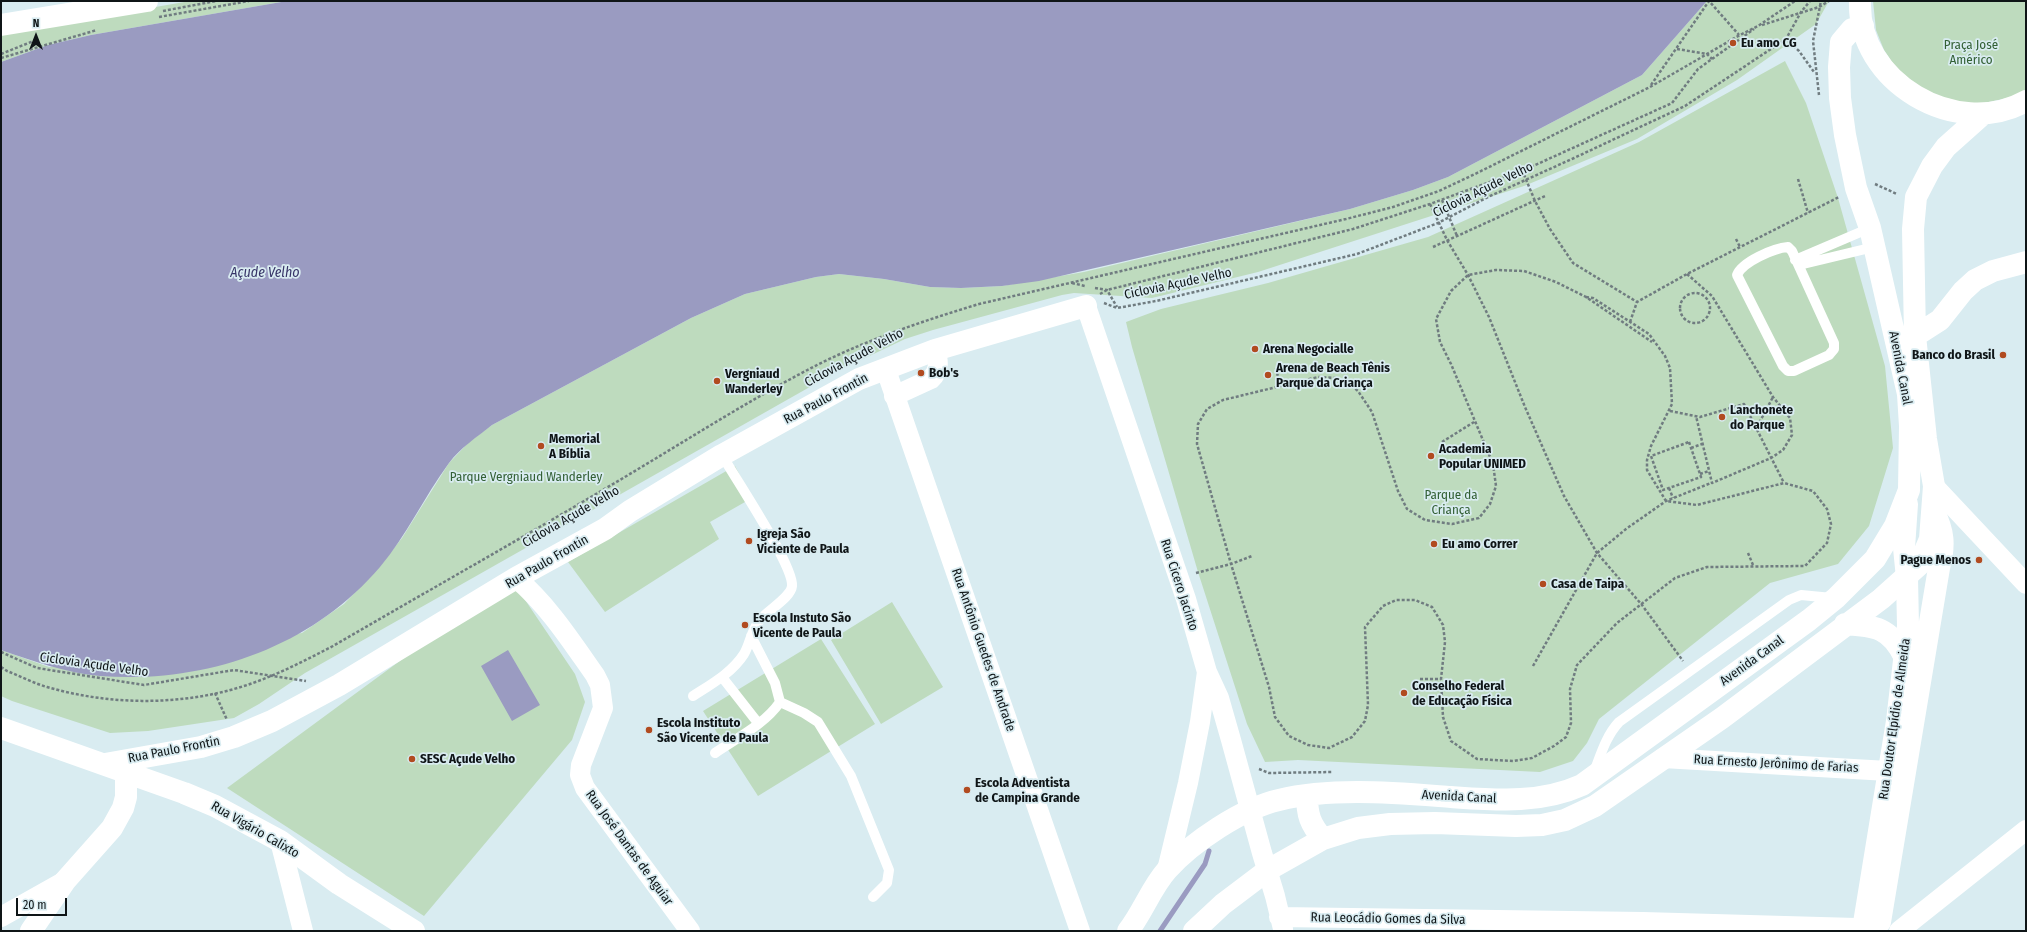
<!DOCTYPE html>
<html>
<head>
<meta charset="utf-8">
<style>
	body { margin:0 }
	#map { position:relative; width:2027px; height:932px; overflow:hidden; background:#d9ecf1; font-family:"Fira Sans Condensed",sans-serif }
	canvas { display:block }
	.frame { position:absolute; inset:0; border:2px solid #0f1517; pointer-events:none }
	.north { position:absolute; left:16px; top:16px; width:40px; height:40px; -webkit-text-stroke:3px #d9ecf1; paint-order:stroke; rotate:0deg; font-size:11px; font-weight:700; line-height:16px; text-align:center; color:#0f1517 }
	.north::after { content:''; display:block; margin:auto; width:14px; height:18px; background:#0f1517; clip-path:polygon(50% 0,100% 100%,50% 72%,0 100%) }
	.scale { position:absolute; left:16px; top:898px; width:51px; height:18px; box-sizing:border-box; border:2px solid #0f1517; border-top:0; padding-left:5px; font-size:12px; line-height:14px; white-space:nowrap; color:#0f1517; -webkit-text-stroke:3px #d9ecf1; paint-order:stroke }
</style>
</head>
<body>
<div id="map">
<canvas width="2027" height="932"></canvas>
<div class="frame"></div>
<div class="north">N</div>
<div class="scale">20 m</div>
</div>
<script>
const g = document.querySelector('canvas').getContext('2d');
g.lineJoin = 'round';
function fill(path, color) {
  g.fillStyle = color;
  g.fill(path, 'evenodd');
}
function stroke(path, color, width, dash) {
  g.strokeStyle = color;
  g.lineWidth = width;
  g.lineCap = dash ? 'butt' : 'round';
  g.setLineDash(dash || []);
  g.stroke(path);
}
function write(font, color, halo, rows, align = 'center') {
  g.font = font + ' "Fira Sans Condensed",sans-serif';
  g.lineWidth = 3.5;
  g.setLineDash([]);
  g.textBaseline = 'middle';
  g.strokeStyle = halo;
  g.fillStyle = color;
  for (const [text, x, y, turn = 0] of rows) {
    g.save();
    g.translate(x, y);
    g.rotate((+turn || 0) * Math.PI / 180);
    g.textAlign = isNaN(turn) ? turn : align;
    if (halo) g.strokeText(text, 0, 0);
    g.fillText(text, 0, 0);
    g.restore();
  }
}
const green = new Path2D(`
	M 190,1 L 287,1 L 91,35 L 48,45 L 1,62 L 1,34 Z
	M 1707,1 L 1829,1 L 1816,24 L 1737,80 L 1637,139 L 1524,186 L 1258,272 L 1152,298 L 1074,293 L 1062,295 L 933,330 L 905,339 L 838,371 L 305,673 L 259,704 L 234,718 L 148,731 L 110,733 L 12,701 L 1,696 L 1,650 L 49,667 L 302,633 L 344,604 L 379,567 L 402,538 L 449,463 L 469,442 L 492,425 L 691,318 L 745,294 L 816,277 L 839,274 L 884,279 L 930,287 L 961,288 L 1002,286 L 1084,272 L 1350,209 L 1413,190 L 1448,177 L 1642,75 Z
	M 1873,1 L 2026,1 L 2026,94 L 1970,106 L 1929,95 L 1896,68 L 1884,50 L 1876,30 Z
	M 1785,61 L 1806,103 L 1838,198 L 1885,366 L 1893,448 L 1869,526 L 1838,564 L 1770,583 L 1599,719 L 1587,743 L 1573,761 L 1540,772 L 1298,760 L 1265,762 L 1247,724 L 1198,572 L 1132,347 L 1126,322 L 1161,309 L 1268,283 L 1428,237 L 1639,142 Z
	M 735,466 L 752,498 L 710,522 L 719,539 L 605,612 L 568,562 Z
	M 517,588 L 575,674 L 585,702 L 572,740 L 424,916 L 227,788 L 412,652 Z
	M 892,602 L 943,687 L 881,724 L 831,640 Z
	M 821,639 L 875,724 L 758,796 L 703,711 Z`);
const water = new Path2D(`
	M 287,1 L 1707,1 L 1642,75 L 1448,177 L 1413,190 L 1350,209 L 1039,281 L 1002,286 L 961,288 L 930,287 L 884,279 L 839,274 L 816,277 L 745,294 L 691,318 L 492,425 C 477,437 460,448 449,463 C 424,497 407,535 380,567 C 311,648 205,684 100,676 C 66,673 33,661 1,650 L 1,62 L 48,45 L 91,35 Z
	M 508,650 L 540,705 L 512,721 L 481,666 Z`);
const stream = new Path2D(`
	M 1160,931 L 1205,864 L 1209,851`);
const path = new Path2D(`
	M 163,11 L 216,1
	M 159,17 L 249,1
	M 1762,25 L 1819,7 L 1829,1
	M 1786,39 L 1799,51 L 1814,72
	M 1677,49 L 1707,54 L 1712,59
	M 1,54 L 36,40
	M 1,58 L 97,30
	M 1651,85 L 1709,1 L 1739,35
	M 1819,95 L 1813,41 L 1821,1
	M 1522,170 L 1535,201 L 1550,229 L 1573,263 L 1637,302
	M 1798,179 L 1808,213
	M 1875,184 L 1897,194
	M 1442,200 L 1457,236
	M 1430,204 L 1447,240 L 1468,275 L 1489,317 L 1525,407 L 1564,496 L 1597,553 L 1642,605 L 1683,661
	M 1736,239 L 1740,247
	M 1433,247 L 1545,196
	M 1687,274 L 1712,296 L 1773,397 L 1790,418 L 1792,435 L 1783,450 L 1771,458 L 1712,483 L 1696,416
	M 1072,283 L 1085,286
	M 1095,288 L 1107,290 L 1117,307
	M1680 308a15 15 0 1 1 30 0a15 15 0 1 1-30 0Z
	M 1100,294 L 1107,290 L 1353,229 L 1430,204 L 1533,166 L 1672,103 L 1698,69 L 1754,29
	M 1586,297 L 1593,298 L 1649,334 L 1665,356 L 1670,368 L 1672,404 L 1651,446 L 1647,460 L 1647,470 L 1666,501 L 1697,505 L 1784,483 L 1813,491 L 1827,509 L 1831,524 L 1827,543 L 1805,566 L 1707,567 L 1675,578 L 1617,623 L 1577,665 L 1570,689 L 1571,723 L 1566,737 L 1554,746 L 1532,758 L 1513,761 L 1477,759 L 1451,741 L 1443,717 L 1441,679 L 1445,642 L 1443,625 L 1432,607 L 1415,600 L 1396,600 L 1383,606 L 1365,627 L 1368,705 L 1365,721 L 1352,737 L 1329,748 L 1308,745 L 1289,736 L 1275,717 L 1269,687 L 1231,564 L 1197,444 L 1198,424 L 1207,409 L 1223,400 L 1318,377 L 1335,378 L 1348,383 L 1358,391 L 1372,412 L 1398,491 L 1407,509 L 1425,520 L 1452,524 L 1479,518 L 1490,504 L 1496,486 L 1493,464 L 1451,364 L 1440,342 L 1436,319 L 1451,291 L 1468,275 L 1496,270 L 1524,271 L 1556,282 L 1586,297 L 1652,342
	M 1104,303 L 1117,308 L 1156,301 L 1357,254 L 1438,223 L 1488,197 L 1574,158 L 1685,106 L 1786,39 L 1801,12 L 1810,1
	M 1630,322 L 1637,302 L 1687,274 L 1839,197
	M 1276,368 L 1280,386
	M 1670,411 L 1700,417 L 1744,404 L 1784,483
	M 1757,427 L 1773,397
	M 1442,442 L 1474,422
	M 1689,442 L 1701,477 L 1663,490 L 1651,456 Z
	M 1691,448 L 1702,444
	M 1700,474 L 1709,471
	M 1669,488 L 1673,498
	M 1748,553 L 1753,565
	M 1196,573 L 1231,564 L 1252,556
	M 1,652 L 37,668 L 144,685 L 234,670 L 306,681
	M 1533,666 L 1597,553 L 1626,529 L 1666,501 L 1711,483
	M 1,667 L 7,671 C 20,676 33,683 47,687 C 112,706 186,706 250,684 C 279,674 306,660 333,646 C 426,592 520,539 613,484 C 681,444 747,401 817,365 C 869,339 923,321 979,304 L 1346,219 L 1393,207 L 1439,191 L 1475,174 L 1650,87 L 1740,35 L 1758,26 L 1795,1
	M 1420,679 L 1441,679
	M 215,693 L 227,720
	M 1259,769 L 1269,773 L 1333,772`);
const service = new Path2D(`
	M 1788,247 L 1792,251 L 1834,343 L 1834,349 L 1829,355 L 1794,371 L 1788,371 L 1783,366 L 1737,275 C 1742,262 1774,248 1788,247 Z
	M 1795,260 L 1870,228
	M 1799,265 L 1874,247
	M 722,677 L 758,723
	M 693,696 C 710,685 732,673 744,654 C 750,644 751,631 759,621 C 766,611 791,598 792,586 C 794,566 735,478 722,455
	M 780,702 L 804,713 L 818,722 L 851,776 L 889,870 L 887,883 L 873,897
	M 715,753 C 737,738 765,724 780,702 L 775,683 L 751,636
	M 1594,772 C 1601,754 1606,736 1619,722 L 1789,600 L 1801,595 L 1832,598`);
const minor = new Path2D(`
	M 1086,306 L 1186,599 L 1207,672 L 1200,722 L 1188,783 L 1167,870
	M 886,370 L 1080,931
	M 894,396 L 931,379 C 940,371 939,361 935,350
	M 1934,486 L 2026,584
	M 516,578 C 548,605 571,641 595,675 L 600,685 L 603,708 L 581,765 L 580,775 L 585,788 L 690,931
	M 1207,672 L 1219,698 L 1231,740 L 1262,853 L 1275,896 L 1283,929
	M 1663,758 L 1888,771
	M 280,841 L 303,931
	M 1,917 L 65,881
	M 1279,917 L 1643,922 L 1856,928
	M 1899,931 L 2026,830`);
const tertiary = new Path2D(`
	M 31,931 L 65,881 L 112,828 L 123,808 L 126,797 L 126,773`);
const secondary = new Path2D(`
	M 1,25 L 147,1
	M 105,764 L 201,747 L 234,737 L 272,721 L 339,685 L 516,578 L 605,529 L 630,511 L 722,455 L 859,379 L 935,350 L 1086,306
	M 1880,922 L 1939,568 C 1945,545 1944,531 1933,510
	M 1864,923 L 1897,721 L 1908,626 L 1907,578 L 1904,548 L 1907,504`);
const primary = new Path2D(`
	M 1860,1 C 1857,82 1956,140 2026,101
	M 1915,336 L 1940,320 L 1963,291 L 1975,280 L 1993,271 L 2026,262
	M 1845,624 C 1876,626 1890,628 1904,656
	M 1,728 L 184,793 L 215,806 L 280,841 L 339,884 L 414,931
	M 1307,795 C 1307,815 1310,824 1323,839
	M 1128,931 C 1143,912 1151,888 1167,870 C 1192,842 1243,808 1279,800 C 1333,787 1396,793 1451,797 C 1496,800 1540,804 1582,785 L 1809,620 L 1836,598 L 1875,559 L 1895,526 L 1909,490 L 1910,426 L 1908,394 L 1870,228 L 1856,188 L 1845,135 L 1840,98 L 1839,67 L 1841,42 L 1852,29 L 1863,26
	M 1194,931 L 1223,904 L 1268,870 L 1323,839 L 1358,828 L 1390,824 L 1435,823 L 1516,826 L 1542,825 L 1565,820 L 1595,806 L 1722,718 L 1881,599 L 1919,565 L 1930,539 L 1934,486 L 1926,439 L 1915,336 L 1913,229 L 1916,197 L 1932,166 L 1946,147 L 1983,114`);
const markers = [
	[1733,43,4,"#b14b20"],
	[1255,349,4,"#b14b20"],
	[2003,355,4,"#b14b20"],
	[921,373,4,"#b14b20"],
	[1268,375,4,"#b14b20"],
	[717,381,4,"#b14b20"],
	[1722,417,4,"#b14b20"],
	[541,446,4,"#b14b20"],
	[1431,456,4,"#b14b20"],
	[749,541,4,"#b14b20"],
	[1434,544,4,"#b14b20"],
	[1979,560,4,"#b14b20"],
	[1543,584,4,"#b14b20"],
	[745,625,4,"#b14b20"],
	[1404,693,4,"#b14b20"],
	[649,730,4,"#b14b20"],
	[412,759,4,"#b14b20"],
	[967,790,4,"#b14b20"]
];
const poiNames = [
	["Eu amo CG",1741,43],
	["Arena Negocialle",1263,349],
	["Banco do Brasil",1995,355,"right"],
	["Arena de Beach Tênis",1276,368],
	["Parque da Criança",1276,383],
	["Bob's",929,373],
	["Vergniaud",725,374],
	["Wanderley",725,389],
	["Lanchonete",1730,410],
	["do Parque",1730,425],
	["Memorial",549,439],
	["A Bíblia",549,454],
	["Academia",1439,449],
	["Popular UNIMED",1439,464],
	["Igreja São",757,534],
	["Viciente de Paula",757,549],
	["Eu amo Correr",1442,544],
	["Pague Menos",1971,560,"right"],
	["Casa de Taipa",1551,584],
	["Escola Instuto São",753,618],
	["Vicente de Paula",753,633],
	["Conselho Federal",1412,686],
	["de Educação Física",1412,701],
	["Escola Instituto",657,723],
	["São Vicente de Paula",657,738],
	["SESC Açude Velho",420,759],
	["Escola Adventista",975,783],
	["de Campina Grande",975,798]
];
const parkNames = [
	["Praça José",1971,45],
	["Américo",1971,60],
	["Parque Vergniaud Wanderley",526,477],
	["Parque da",1451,495],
	["Criança",1451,510]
];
const streetNames = [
	["Ciclovia Açude Velho",1483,190,-26],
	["Ciclovia Açude Velho",1178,284,-12],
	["Ciclovia Açude Velho",854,358,-28],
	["Avenida Canal",1900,368,79],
	["Rua Paulo Frontin",826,399,-28],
	["Ciclovia Açude Velho",571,517,-30],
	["Rua Paulo Frontin",547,562,-30],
	["Rua Cicero Jacinto",1179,585,72],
	["Rua Antônio Guedes de Andrade",983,650,71],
	["Avenida Canal",1752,661,-36],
	["Ciclovia Açude Velho",94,665,8],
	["Rua Doutor Elpídio de Almeida",1895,719,-82],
	["Rua Paulo Frontin",174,750,-11],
	["Rua Ernesto Jerônimo de Farias",1776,764,3],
	["Avenida Canal",1459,797,3],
	["Rua Vigário Calixto",255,830,30],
	["Rua José Dantas de Aguiar",629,848,54],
	["Rua Leocádio Gomes da Silva",1388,919,1]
];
const waterNames = [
	["Açude Velho",265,273]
];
fill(green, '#bedbbe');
fill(water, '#9a9bc1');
stroke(stream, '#9a9bc1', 5);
stroke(path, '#707c80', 2.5, [3, 2]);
stroke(service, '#fff', 10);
stroke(minor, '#fff', 20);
stroke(tertiary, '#fff', 22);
stroke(secondary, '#fff', 22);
stroke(primary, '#fff', 22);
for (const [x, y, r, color] of markers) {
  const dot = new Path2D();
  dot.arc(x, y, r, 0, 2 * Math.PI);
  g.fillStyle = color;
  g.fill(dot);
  stroke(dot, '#d9ecf1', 1.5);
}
write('bold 13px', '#0f1517', '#d9ecf1', poiNames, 'left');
write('13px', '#336035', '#d9ecf1', parkNames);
write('13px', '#0f1517', '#d9ecf1', streetNames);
write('italic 14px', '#373467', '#d9ecf1', waterNames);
</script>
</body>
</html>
